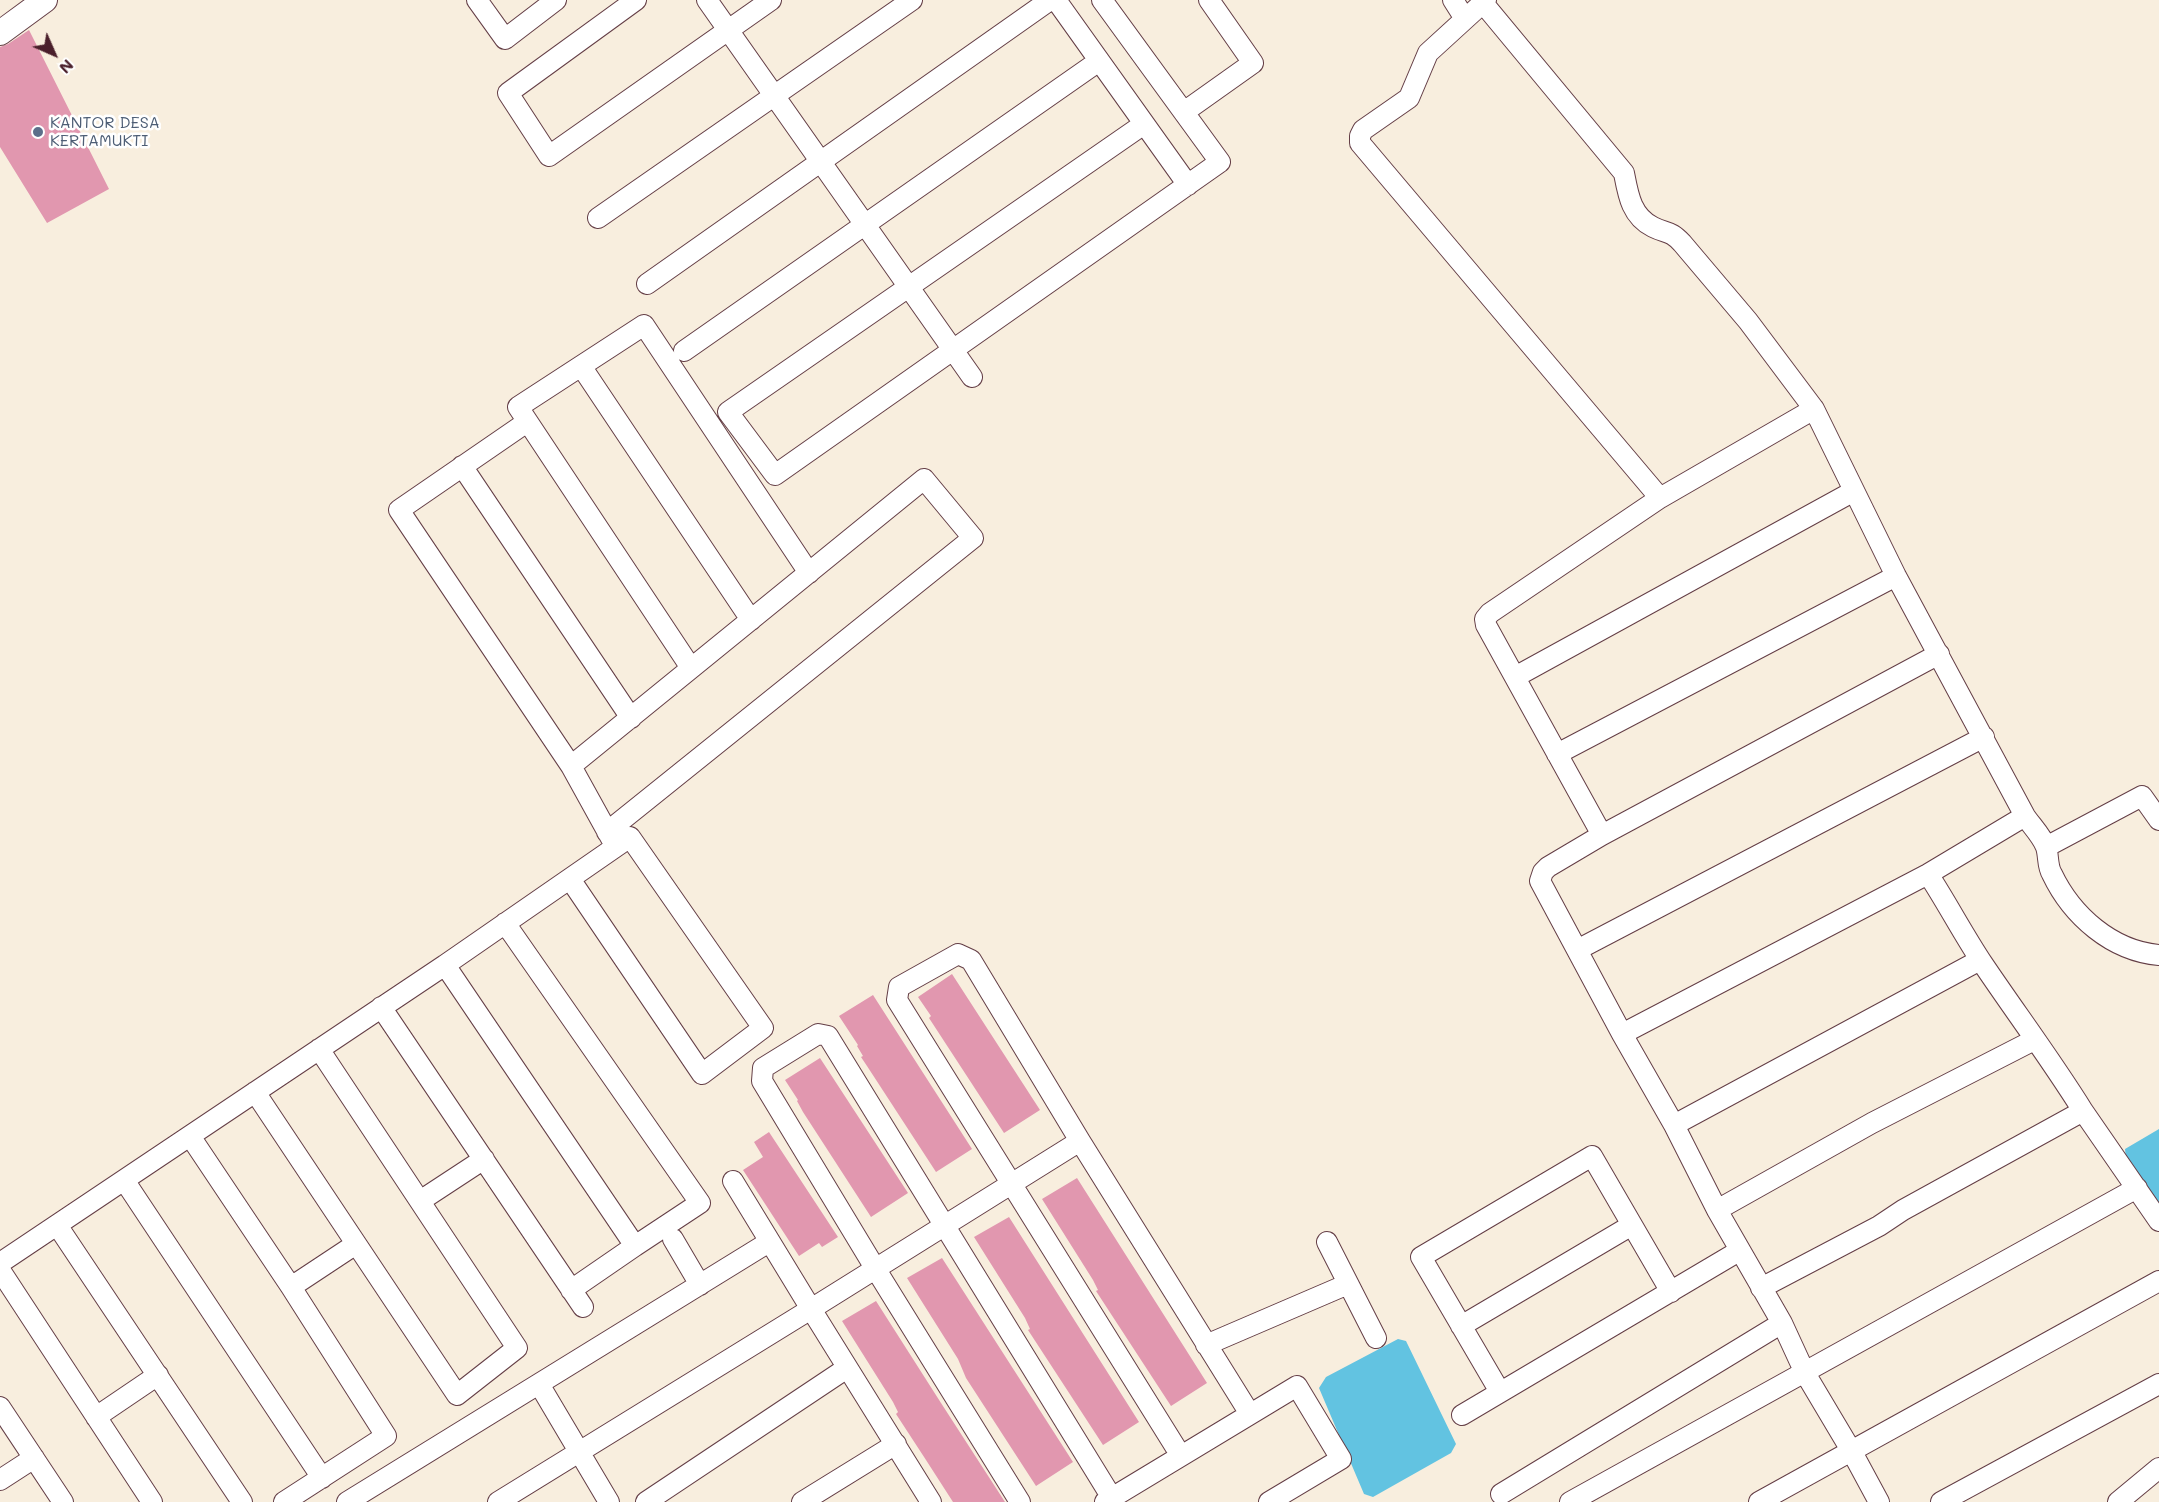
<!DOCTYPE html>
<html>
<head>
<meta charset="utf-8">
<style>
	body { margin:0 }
	#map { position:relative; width:2159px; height:1502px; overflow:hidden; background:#f8eede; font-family:Mali,sans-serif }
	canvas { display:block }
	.north { position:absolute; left:24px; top:24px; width:60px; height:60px; -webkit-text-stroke:4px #fff; paint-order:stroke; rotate:135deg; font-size:16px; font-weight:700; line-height:24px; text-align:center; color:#4a1f2b }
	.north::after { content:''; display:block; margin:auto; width:21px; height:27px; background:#4a1f2b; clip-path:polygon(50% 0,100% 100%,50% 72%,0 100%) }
</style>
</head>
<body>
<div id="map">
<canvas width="2159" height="1502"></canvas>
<div class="north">N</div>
</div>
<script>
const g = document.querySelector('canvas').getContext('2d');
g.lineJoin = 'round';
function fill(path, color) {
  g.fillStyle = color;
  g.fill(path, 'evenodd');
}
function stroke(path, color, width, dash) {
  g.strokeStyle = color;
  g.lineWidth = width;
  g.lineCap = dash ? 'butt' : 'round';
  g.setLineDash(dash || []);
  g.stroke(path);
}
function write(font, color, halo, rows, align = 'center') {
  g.font = font + ' Mali,sans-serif';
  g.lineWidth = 5;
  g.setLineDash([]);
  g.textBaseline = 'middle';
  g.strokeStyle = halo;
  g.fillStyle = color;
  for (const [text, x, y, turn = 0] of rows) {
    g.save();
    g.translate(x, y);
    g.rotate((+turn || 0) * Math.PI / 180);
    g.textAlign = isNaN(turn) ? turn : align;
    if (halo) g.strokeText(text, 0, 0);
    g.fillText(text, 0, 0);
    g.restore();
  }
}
const water = new Path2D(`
	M 2159,1129 L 2159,1205 L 2126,1159 L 2125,1149 Z
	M 1398,1339 L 1406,1341 L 1456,1444 L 1451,1453 L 1373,1497 L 1364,1494 L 1319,1388 L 1326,1377 Z`);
const building = new Path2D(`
	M 29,30 L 109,189 L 47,223 L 0,147 L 0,47 L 8,44 Z
	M 952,974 L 1040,1110 L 1004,1133 L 929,1018 L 931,1016 L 918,997 Z
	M 873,995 L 972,1149 L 936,1172 L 867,1066 L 861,1057 L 863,1056 L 857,1046 L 858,1045 L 839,1016 Z
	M 820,1058 L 908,1193 L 871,1217 L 803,1112 L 797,1101 L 798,1100 L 785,1080 Z
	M 769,1132 L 838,1237 L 822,1247 L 819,1243 L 799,1256 L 743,1170 L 763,1157 L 754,1142 Z
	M 1077,1178 L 1207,1383 L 1171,1406 L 1096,1291 L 1098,1290 L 1093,1280 L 1042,1199 Z
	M 1009,1217 L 1139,1422 L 1103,1445 L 1028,1330 L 1030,1329 L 1025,1318 L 974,1237 Z
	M 942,1258 L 1073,1462 L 1036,1486 L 966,1378 L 958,1359 L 907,1278 Z
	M 876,1301 L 941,1403 L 1005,1502 L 953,1502 L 926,1460 L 896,1414 L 898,1412 L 893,1402 L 842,1321 Z`);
const minor = new Path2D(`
	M 477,0 L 505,39 L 556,0
	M 636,0 L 508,93 L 549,156 L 771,0
	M 707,0 L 972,377
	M 1056,0 L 1188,185
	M 1102,0 L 1220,162 L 775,475 L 728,412 L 1144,124
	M 1453,0 L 1465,19
	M 1486,0 L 1428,53 L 1409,98 L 1363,130 L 1360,136 L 1360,143 L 1660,498
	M 1483,3 L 1624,173 C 1628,194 1631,216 1653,227 C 1667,234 1670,230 1682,243 L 1748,321 L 1814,409 L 1896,576 L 2025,816 C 2031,825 2042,836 2046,847 C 2049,856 2047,866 2052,874 C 2072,916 2112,951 2159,955
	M 1184,112 L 1253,63 L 1209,0
	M 598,218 L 912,0
	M 647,284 L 1050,0
	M 684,351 L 1099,61
	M 581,366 L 751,620
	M 527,422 L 399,510 L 571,766 L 613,842
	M 462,466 L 631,718
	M 691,668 L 518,407 L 644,325 L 809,573
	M 1515,677 L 1854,491
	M 1557,754 L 1896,576
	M 571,766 L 924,479 L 973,538 L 607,832
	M 1602,835 L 1486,625 L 1485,619 L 1490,613 L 1660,498 L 1814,409
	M 2046,847 L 2142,796 L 2159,820
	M 505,923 L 700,1203 L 635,1246
	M 1577,950 L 1984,737
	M 445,965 L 630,837 L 763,1028 L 702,1074 L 570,879
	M 381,1007 L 583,1307
	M 1622,1034 L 1928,874 L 2025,816
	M 255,1092 L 457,1395 L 517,1348 L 319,1049
	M 2083,1111 L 2159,1221
	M 1674,1125 L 1980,960
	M 190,1136 L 291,1287 L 386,1436 L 284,1502
	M 124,1180 L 322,1478
	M 420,1201 L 484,1159
	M 1717,1210 L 1872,1123 L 2034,1040
	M 57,1225 L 242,1502
	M 673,1239 L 700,1285
	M 1327,1242 L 1376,1338
	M 0,1263 L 445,965 L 635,1246 L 571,1290
	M 0,1270 L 152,1502
	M 291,1287 L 356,1244
	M 1761,1288 L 1879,1226 L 1903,1210 L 2083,1111 C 2052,1061 2016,1013 1983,964 C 1963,934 1947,903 1928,874
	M 1461,1326 L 1632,1225
	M 1206,1345 L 1348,1284
	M 539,1384 L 609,1502
	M 1500,1392 L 1421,1257 L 1592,1156 L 1671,1292
	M 0,1407 L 63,1502
	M 1462,1415 L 1739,1251
	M 96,1417 L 158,1375
	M 1181,1456 L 897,1000 L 899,987 L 958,954 L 971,960 L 1080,1141 L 1250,1414
	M 0,1480 L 34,1458
	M 1501,1494 L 1782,1323
	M 347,1502 L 769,1242
	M 498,1502 L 811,1309 L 733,1181
	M 646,1502 L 847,1368
	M 802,1502 L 896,1444
	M 931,1502 L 811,1309 L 1080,1141
	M 1020,1502 L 875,1268 L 762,1081 L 763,1068 L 818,1034 L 828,1036 L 1112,1498
	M 1105,1502 L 1297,1386 L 1341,1459 L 1269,1502
	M 1570,1502 L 2137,1188
	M 1759,1502 L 2159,1281
	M 1879,1502 L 1852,1452 L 1805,1373 L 1782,1323 L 1717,1210 L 1674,1125 L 1622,1034 L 1540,881 L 1543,872 L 1548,867 L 1602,835 L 1939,654
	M 1941,1502 L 2159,1384
	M 2118,1502 L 2159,1468`);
const major = new Path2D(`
	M 0,33 L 45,0`);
const markers = [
	[38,132,6,"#5c6f8a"]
];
const serviceNames = [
	["KANTOR DESA",50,123],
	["KERTAMUKTI",50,141]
];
fill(water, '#62c3e1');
fill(building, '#e197af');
stroke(minor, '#643e46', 22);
stroke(major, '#643e46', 26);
stroke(minor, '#fff', 20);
stroke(major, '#fff', 24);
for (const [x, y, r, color] of markers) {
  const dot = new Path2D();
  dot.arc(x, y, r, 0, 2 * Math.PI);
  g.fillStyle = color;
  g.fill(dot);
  stroke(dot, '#fff', 2);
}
write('16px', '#4e5e75', '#fff', serviceNames, 'left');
</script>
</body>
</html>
